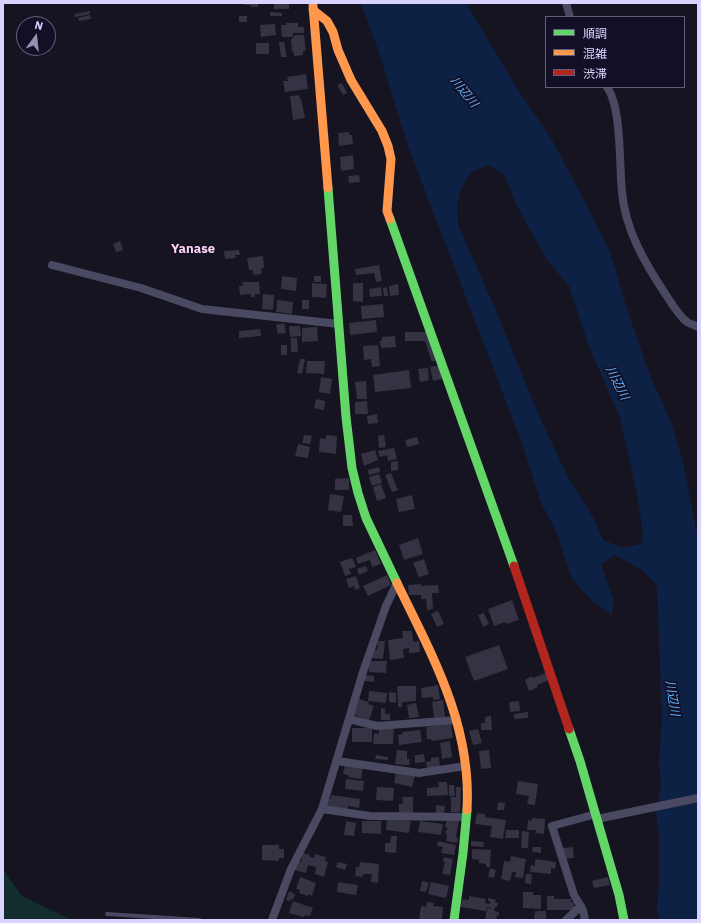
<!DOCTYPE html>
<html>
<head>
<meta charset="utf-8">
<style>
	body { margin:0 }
	#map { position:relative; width:701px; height:923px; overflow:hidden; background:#161421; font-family:"IBM Plex Sans","Noto Sans JP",sans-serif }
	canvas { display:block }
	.frame { position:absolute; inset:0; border:4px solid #d9d4ff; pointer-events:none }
	.legend { position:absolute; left:545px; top:16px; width:140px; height:72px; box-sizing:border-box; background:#130f26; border:1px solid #625e7d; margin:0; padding:5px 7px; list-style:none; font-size:12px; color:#d9d4ff }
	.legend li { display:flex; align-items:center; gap:8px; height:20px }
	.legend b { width:20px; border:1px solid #625e7d }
	.north { position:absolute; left:16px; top:16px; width:40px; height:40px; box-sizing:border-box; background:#130f26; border:1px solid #625e7d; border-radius:50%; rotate:15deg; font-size:11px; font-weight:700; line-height:16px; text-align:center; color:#d9d4ff }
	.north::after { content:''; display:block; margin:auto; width:14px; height:18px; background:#9591b1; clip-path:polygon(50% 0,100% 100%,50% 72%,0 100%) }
</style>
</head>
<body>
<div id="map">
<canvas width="701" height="923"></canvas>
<div class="frame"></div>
<ul class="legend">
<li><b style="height:5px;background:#63d668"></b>順調</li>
<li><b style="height:5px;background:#ff974d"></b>混雑</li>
<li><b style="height:5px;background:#b3261e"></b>渋滞</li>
</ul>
<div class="north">N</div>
</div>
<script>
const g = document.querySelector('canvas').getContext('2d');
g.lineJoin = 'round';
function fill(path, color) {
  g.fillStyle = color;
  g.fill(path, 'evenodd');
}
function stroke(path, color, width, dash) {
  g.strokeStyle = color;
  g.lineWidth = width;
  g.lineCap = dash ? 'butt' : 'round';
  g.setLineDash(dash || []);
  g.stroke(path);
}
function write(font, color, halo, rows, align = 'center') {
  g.font = font + ' "IBM Plex Sans","Noto Sans JP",sans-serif';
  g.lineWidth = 3.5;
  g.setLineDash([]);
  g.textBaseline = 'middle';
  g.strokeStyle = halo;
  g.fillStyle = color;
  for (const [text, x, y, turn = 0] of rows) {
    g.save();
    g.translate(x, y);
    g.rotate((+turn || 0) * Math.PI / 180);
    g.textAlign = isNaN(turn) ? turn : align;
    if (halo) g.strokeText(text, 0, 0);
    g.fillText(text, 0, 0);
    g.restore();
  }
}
const green = new Path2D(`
	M 3,870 L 22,896 L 72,920 L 6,920 L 3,918 Z`);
const water = new Path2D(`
	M 361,3 L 466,3 L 520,93 L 551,138 L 586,204 L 610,252 L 628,312 L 651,378 L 671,422 L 683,461 L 698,541 L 698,920 L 659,920 L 657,908 L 659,884 L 659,832 L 656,812 L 661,788 L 659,762 L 662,720 L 657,586 L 643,571 L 615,555 L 601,564 L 613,599 L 612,615 L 590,599 L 571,577 L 557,533 L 541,503 L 522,443 L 409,149 L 379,52 ZM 489,165 L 505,176 L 518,208 L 547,260 L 569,286 L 589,346 L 620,418 L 636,488 L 643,533 L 641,544 L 624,548 L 603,540 L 594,519 L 567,475 L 540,418 L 494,306 L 458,225 L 457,203 L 461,189 L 471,172 Z`);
const building = new Path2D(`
	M 244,3 L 258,3 L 258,7 L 251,7 L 251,5 L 244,5 Z
	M 274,3 L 289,3 L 289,9 L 274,9 Z
	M 90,11 L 90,14 L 75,17 L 75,14 Z
	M 270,12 L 282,13 L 282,16 L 270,16 Z
	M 90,15 L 91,19 L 79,21 L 78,18 Z
	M 239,16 L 247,16 L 247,22 L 239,22 Z
	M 286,23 L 298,23 L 298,27 L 304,27 L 304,33 L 293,33 L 293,37 L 282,37 L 281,25 L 286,25 Z
	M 275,24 L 276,35 L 261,37 L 260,25 Z
	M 295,35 L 304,35 L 306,51 L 303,51 L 303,55 L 294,56 L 294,53 L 292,51 L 291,40 Z
	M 279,42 L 284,42 L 287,57 L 281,57 Z
	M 256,43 L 269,43 L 269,54 L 256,54 Z
	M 306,74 L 308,89 L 285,92 L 283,81 L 288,81 L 287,77 Z
	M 342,83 L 347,93 L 343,95 L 337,85 Z
	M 299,95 L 300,99 L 301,99 L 305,118 L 293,120 L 290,96 Z
	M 349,132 L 349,135 L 352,135 L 353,144 L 339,146 L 338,133 Z
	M 353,155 L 354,169 L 341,171 L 340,157 Z
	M 359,175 L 360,182 L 349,183 L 348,176 Z
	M 120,241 L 123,250 L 116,252 L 113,244 Z
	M 239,250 L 240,255 L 235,255 L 236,258 L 225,259 L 224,251 Z
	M 263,256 L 264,268 L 261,269 L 262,274 L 253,275 L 253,270 L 249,270 L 247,258 Z
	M 379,265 L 382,281 L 376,282 L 374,273 L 356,275 L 355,269 Z
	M 282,276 L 297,278 L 296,291 L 281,289 Z
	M 314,276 L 321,276 L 321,282 L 314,282 Z
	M 242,282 L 259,282 L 260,294 L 255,294 L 255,297 L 251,297 L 251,294 L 240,295 L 239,286 L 243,286 Z
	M 312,283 L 327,284 L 326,298 L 312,297 Z
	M 353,283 L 363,283 L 363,302 L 353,301 Z
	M 398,284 L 399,295 L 390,296 L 389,286 Z
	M 381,287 L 382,296 L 370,297 L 369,289 Z
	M 387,287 L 388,296 L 384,296 L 383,288 Z
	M 263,294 L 274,295 L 273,310 L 262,309 Z
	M 277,300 L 293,302 L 292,314 L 276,312 Z
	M 302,300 L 309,300 L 309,309 L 302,309 Z
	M 383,304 L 384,317 L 362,319 L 361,306 Z
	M 376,320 L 377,332 L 350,335 L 349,323 Z
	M 284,323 L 286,333 L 278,334 L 276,325 Z
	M 289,326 L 300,326 L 301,336 L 290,337 Z
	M 317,327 L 318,341 L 302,342 L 302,328 Z
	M 260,329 L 261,336 L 239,338 L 239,331 Z
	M 405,332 L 428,332 L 438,360 L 432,362 L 425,341 L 405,341 Z
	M 395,336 L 396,347 L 381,348 L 380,341 L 382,340 L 382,337 Z
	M 291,338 L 297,338 L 298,352 L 291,352 Z
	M 281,345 L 287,345 L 287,355 L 281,355 Z
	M 378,345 L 380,366 L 372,367 L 371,359 L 364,360 L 363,346 Z
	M 300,359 L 305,359 L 302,374 L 297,373 Z
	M 307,361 L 325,361 L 324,374 L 306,373 Z
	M 440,365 L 442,379 L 433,381 L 430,367 Z
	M 428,368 L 429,380 L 420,382 L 418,369 Z
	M 409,370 L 411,388 L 375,392 L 373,375 Z
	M 321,377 L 332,379 L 330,394 L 319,392 Z
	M 366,381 L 367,399 L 357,399 L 355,382 Z
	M 316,399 L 325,401 L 324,410 L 314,408 Z
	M 367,401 L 368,414 L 355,414 L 355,402 Z
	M 377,414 L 378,423 L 368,424 L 367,416 Z
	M 304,435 L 312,436 L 310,444 L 302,443 Z
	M 326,435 L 337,436 L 336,454 L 319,452 L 320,438 L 326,439 Z
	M 384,435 L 386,447 L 379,448 L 378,436 Z
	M 417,437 L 419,444 L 407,447 L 405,440 Z
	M 298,444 L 310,447 L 308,458 L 295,456 Z
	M 394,448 L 397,459 L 388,461 L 387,455 L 380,457 L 378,451 Z
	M 375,450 L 378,460 L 364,466 L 361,454 Z
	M 398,461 L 398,470 L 391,471 L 391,462 Z
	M 379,467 L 380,472 L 369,475 L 368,470 Z
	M 391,473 L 398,490 L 392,492 L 385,475 Z
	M 379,474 L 382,483 L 372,486 L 369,477 Z
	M 349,478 L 349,490 L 335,490 L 335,479 Z
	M 381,484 L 386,498 L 377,501 L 373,487 Z
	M 330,494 L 344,496 L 341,512 L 328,510 Z
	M 412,495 L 415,509 L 399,512 L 396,499 Z
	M 343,515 L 352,515 L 353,526 L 343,526 Z
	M 418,538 L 423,554 L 404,560 L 399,545 Z
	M 375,550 L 381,564 L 372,567 L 370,560 L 358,564 L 356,558 Z
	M 352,558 L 356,567 L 349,569 L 351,574 L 345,576 L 340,562 Z
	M 424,559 L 429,574 L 419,577 L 413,563 Z
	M 366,566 L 368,571 L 359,575 L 357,569 Z
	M 387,575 L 391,585 L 368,596 L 363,586 Z
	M 356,576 L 360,588 L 355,590 L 354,586 L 349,588 L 346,579 Z
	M 421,584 L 421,586 L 438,585 L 439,593 L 432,593 L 433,609 L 427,610 L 426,599 L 421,599 L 421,595 L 409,595 L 408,585 Z
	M 512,600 L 519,620 L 506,624 L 505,622 L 494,626 L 488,609 Z
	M 438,611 L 444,624 L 437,627 L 431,614 Z
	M 484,613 L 489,624 L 483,627 L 478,615 Z
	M 402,631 L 412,631 L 413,642 L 419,641 L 420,652 L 409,653 L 409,648 L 403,649 L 404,658 L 390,660 L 388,640 L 403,638 Z
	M 378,641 L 385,641 L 383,659 L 372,658 L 373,650 L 377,650 Z
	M 499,645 L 508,669 L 474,681 L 465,657 Z
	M 369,661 L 387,661 L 386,673 L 369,672 Z
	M 546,673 L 549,680 L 537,685 L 538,687 L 529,691 L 525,680 L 532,676 L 533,678 Z
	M 365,675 L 374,676 L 374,682 L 365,681 Z
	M 438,685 L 440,699 L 433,700 L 433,697 L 422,698 L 421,688 Z
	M 397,686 L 416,686 L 416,701 L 402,702 L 402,707 L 398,707 Z
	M 369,691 L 387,693 L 386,703 L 368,701 Z
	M 389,692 L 396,693 L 396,703 L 389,702 Z
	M 359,699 L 369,702 L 368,704 L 374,706 L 369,720 L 354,715 Z
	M 443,700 L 445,717 L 434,718 L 432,702 Z
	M 519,701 L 520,711 L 510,712 L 509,702 Z
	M 416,703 L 419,717 L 409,718 L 407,705 Z
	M 381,708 L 385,709 L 385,714 L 390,714 L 390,720 L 381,720 Z
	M 528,712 L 528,718 L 514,719 L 514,714 Z
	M 491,716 L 492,730 L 481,730 L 481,723 L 485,723 L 485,717 Z
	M 451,724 L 453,738 L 432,741 L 431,739 L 427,739 L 426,727 Z
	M 352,728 L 372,728 L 372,742 L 352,742 Z
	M 379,729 L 394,729 L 393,744 L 373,744 L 374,733 L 379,734 Z
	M 478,729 L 482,743 L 473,745 L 469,731 Z
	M 420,730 L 422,742 L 399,745 L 398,735 L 403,734 L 402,732 Z
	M 450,741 L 452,757 L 442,759 L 440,743 Z
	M 397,750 L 407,751 L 407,759 L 410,759 L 409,765 L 395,764 Z
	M 489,750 L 491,768 L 481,769 L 479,751 Z
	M 424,754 L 425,762 L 415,763 L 415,755 Z
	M 376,755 L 388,757 L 388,760 L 375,759 Z
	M 439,757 L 440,768 L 427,769 L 426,762 L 431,761 L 431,758 Z
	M 345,765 L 363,767 L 361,779 L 348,777 L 348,775 L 343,774 Z
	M 396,771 L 415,775 L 412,787 L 394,783 Z
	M 346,779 L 364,781 L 363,791 L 345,789 Z
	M 518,781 L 538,784 L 535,805 L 527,804 L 529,796 L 516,794 Z
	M 438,782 L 447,782 L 448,795 L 427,796 L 427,788 L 439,787 Z
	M 449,785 L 454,785 L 455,796 L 449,796 Z
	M 377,787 L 394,788 L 393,801 L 376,800 Z
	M 456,787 L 461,787 L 460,812 L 451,812 L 451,797 L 456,797 Z
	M 331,795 L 360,799 L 359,808 L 348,806 L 347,811 L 327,806 L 328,799 L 331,799 Z
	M 402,797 L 413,797 L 413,813 L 399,813 L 399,804 L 403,804 Z
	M 498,802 L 505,803 L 504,810 L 497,810 Z
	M 436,805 L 445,806 L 444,813 L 436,813 Z
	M 477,813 L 485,814 L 485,817 L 506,820 L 503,839 L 490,837 L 492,826 L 475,824 Z
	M 387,818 L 411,821 L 409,833 L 386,830 Z
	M 532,818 L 545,819 L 544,834 L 535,833 L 536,830 L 527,830 L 528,820 L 532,821 Z
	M 447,819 L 459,821 L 456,837 L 458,837 L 457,843 L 446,841 L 447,834 L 445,833 L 446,830 L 447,830 L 448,828 L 445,827 Z
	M 346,821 L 356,823 L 354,836 L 344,835 Z
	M 362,821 L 381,821 L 381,834 L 362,833 Z
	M 420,821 L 443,824 L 441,835 L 418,832 Z
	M 506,830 L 519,830 L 519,838 L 505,838 Z
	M 522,831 L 529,832 L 528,848 L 521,848 Z
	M 391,836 L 397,836 L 396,853 L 385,852 L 385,843 L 390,843 Z
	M 438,841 L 456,845 L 454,855 L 441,853 L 443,847 L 437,846 Z
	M 471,841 L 484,842 L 483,847 L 471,846 Z
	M 262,845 L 279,845 L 279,849 L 284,849 L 284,858 L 279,858 L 279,861 L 262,860 Z
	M 533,847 L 541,847 L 541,853 L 532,852 Z
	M 573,847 L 574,858 L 564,859 L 563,848 Z
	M 472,849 L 491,850 L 490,867 L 486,867 L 486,864 L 479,863 L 479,860 L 472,859 Z
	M 303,853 L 310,855 L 310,857 L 314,858 L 315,854 L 326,857 L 325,861 L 328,862 L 324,877 L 315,874 L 316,867 L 308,865 L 306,873 L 294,870 L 299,861 L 301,862 Z
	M 511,856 L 526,859 L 523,878 L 515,877 L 516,872 L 512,872 L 510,881 L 501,879 L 504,861 L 510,862 Z
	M 444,857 L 453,859 L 450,875 L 442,874 L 445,862 L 443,862 Z
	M 535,859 L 556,862 L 555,869 L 551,868 L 551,874 L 530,872 L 531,865 L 535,866 Z
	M 338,862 L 347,864 L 345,870 L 336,867 Z
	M 360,862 L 379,864 L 378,883 L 371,882 L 372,874 L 363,874 L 363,877 L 355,876 L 356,867 L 359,867 Z
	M 490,868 L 496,870 L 494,878 L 488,877 Z
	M 526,874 L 532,874 L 531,884 L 525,883 Z
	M 300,877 L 316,883 L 312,896 L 308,894 L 308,896 L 299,893 L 300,890 L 296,889 Z
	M 608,877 L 610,885 L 594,888 L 592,881 Z
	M 422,881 L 429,883 L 426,892 L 420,891 Z
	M 338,882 L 358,885 L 356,895 L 337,892 Z
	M 431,882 L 449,886 L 446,898 L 428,894 Z
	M 289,891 L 295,894 L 293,900 L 291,899 L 290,901 L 286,900 Z
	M 523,892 L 533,892 L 533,895 L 541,895 L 541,909 L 523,908 Z
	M 469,896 L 486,899 L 485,903 L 490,904 L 490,901 L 488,901 L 488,898 L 496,900 L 495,903 L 498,903 L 497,907 L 495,907 L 494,911 L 499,912 L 499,916 L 497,915 L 496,920 L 485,920 L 487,908 L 491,909 L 491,908 L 486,907 L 486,911 L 461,907 L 462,899 L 469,900 Z
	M 547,896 L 554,896 L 554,899 L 571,899 L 571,902 L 574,902 L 574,910 L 547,910 Z
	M 293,901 L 313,908 L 310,916 L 305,915 L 304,917 L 289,913 Z
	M 427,902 L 434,903 L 433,906 L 443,907 L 442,920 L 419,920 L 421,906 L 426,907 Z
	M 535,911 L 546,911 L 546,920 L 534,920 Z`);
const lane = new Path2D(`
	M 107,914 L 200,920`);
const street = new Path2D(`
	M 566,3 L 570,17
	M 607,87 C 622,108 619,165 622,192 C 625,230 646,265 666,295 C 672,304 679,316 687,322 C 690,324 695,325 698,327
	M 52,265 L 141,288 L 202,309 L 339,324
	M 349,719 L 377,726 L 457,720
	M 337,761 L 419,773 L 466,766
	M 322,809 L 370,816 L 466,817
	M 597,819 L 698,798
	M 272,920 L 291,869 L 322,809 L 363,672 L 386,606 L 397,583
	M 566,920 L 581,906
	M 585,920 L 583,910 L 574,895 L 552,826 L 596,814`);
const fast = new Path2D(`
	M 328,188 L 346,417 L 352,468 L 358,493 L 366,518 L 397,583
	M 390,219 L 514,566
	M 569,729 L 580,761 L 619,895 L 624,920
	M 454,920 L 463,853 L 467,810`);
const slow = new Path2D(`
	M 313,6 L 328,188
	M 313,10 L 327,21 L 333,32 L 338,50 L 351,80 L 382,131 L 388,146 L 391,159 L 387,211 L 390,219
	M 397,583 C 433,657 472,726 467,810`);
const jam = new Path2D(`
	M 514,566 L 569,729`);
const waterNames = [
	["川辺川",464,92,51],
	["川辺川",617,383,63],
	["川辺川",672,698,81]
];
const quarterNames = [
	["Yanase",193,249]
];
fill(green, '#132c2d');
fill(water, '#0d2144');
fill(building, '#343243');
stroke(lane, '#4a4962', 4);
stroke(street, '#4a4962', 8);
stroke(fast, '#63d668', 9);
stroke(slow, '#ff974d', 9);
stroke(jam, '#b3261e', 9);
write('italic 12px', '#62b6ff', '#130f26', waterNames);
write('bold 13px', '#ffd6f0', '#130f26', quarterNames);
</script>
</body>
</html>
